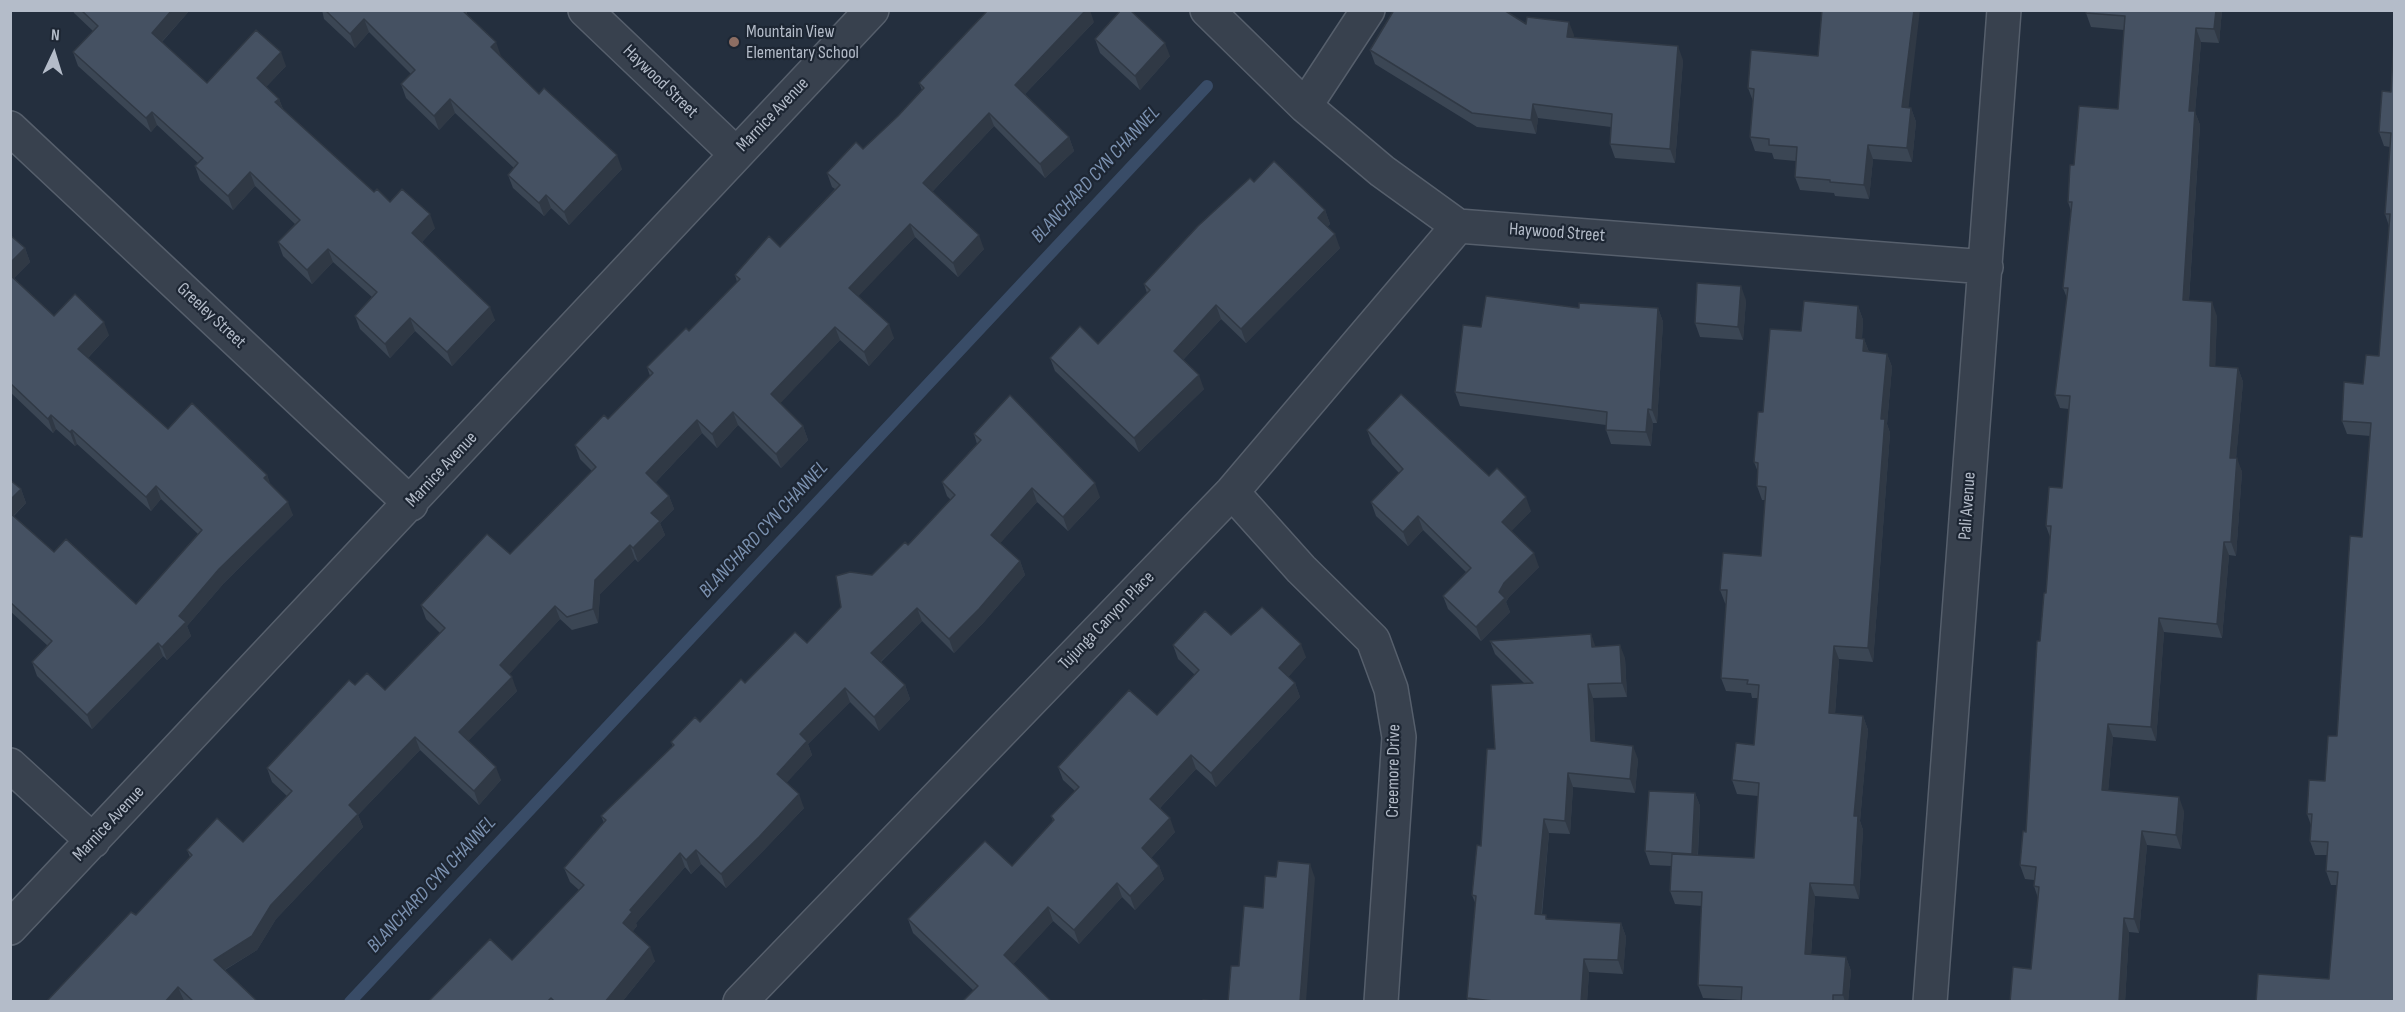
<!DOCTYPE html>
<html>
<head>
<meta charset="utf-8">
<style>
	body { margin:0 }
	#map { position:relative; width:2405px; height:1012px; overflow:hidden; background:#242f3e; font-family:"Sofia Sans Condensed",sans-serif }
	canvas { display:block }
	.frame { position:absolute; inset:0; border:12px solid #b4bcc9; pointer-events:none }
	.north { position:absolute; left:24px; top:24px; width:60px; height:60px; -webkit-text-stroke:4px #1d2633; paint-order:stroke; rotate:4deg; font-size:16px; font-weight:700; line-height:24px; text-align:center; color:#b4bcc9 }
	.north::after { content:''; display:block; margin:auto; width:21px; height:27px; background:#b4bcc9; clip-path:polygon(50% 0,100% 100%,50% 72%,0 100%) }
</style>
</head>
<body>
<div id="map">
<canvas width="2405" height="1012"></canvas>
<div class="frame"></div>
<div class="north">N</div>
</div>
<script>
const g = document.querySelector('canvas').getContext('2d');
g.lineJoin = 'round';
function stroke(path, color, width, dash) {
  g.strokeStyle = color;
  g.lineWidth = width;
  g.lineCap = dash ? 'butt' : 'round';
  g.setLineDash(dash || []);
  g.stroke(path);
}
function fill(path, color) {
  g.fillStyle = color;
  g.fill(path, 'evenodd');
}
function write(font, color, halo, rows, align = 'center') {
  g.font = font + ' "Sofia Sans Condensed",sans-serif';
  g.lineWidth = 4.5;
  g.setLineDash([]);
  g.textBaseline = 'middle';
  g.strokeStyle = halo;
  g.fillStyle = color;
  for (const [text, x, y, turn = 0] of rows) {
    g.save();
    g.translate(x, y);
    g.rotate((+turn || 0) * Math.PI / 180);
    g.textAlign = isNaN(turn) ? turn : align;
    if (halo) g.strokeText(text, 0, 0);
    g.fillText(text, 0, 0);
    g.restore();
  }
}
const stream = new Path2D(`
	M 350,1002 L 1207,86`);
const minor = new Path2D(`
	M 585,10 L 736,154
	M 1207,10 L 1305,106 L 1382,171 L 1458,226 L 1986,267
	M 1305,106 L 1368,10
	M 10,128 L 411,504
	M 1232,492 L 1301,569 L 1373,640 L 1391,689 L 1399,737 L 1381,1002
	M 10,765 L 93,841
	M 10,928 L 872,10
	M 740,1002 L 1232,492 L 1458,226
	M 1930,1002 L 2004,10`);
const wall = new Path2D(`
	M 73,10 L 190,10 L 162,42 L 207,83 L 286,66 L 266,87 L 279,99 L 283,109 L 374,192 L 435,228 L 422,242 L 495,320 L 452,366 L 415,331 L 390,358 L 360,329 L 355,316 L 372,297 L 333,262 L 312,284 L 283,256 L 278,242 L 295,224 L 255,186 L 233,210 L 200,180 L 195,166 L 198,163 L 157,125 L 151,132 L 78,66 L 73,52 L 93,31 L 74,13 Z
	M 322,10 L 466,10 L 468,17 L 500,57 L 539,94 L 622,169 L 569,225 L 551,208 L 544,216 L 513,188 L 508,175 L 514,168 L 455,113 L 439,130 L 406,98 L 401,84 L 411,74 L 369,32 L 355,48 L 324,19 Z
	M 2222,10 L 2219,43 L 2201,42 L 2195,112 L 2200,125 L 2189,300 L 2217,316 L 2215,366 L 2238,368 L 2243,382 L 2236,458 L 2242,472 L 2236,556 L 2229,555 L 2222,638 L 2164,632 L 2156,741 L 2113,737 L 2108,791 L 2184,811 L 2181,849 L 2147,845 L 2139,933 L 2129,932 L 2125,1002 L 2010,1002 L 2031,969 L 2038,898 L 2034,886 L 2034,880 L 2025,879 L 2020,865 L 2026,832 L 2040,641 L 2046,593 L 2050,537 L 2046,526 L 2062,488 L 2069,409 L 2060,408 L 2055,395 L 2067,298 L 2063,288 L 2071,211 L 2068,202 L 2074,165 L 2118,109 L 2124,30 L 2091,27 L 2086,13 Z
	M 1094,22 L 1025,94 L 1069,137 L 1074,151 L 1045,178 L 994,126 L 932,192 L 984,249 L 958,277 L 915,237 L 858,296 L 894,338 L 869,366 L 840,340 L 780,403 L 803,426 L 808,440 L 781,468 L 738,425 L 717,448 L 702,433 L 655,483 L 669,496 L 674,509 L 660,523 L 665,535 L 638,562 L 635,559 L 600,594 L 598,623 L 572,630 L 560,619 L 509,674 L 517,691 L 468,741 L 501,780 L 479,805 L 420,750 L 358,815 L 363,827 L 276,919 L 257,950 L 225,970 L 258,1002 L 184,1001 L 136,915 L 190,857 L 187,850 L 243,842 L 287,796 L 272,782 L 267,768 L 355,685 L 385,690 L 440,633 L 426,619 L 421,605 L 510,554 L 592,471 L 580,459 L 575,445 L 608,419 L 650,376 L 647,367 L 689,331 L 737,282 L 735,275 L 780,247 L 835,189 L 832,187 L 827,173 L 863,149 L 898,116 L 922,90 L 919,83 Z
	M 1526,24 L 1574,35 L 1573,38 L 1683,60 L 1675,163 L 1615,158 L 1610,144 L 1611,127 L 1538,118 L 1536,134 L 1477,127 L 1375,64 L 1370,50 Z
	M 2394,38 L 2394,1002 L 2329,979 L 2337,885 L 2331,885 L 2326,871 L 2327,855 L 2315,855 L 2310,841 L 2311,825 L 2307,814 L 2325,781 L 2337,736 L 2362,537 L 2370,436 L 2347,434 L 2342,421 L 2379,356 L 2389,226 L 2385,214 L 2390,147 L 2384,146 L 2379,132 L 2391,92 Z
	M 1095,39 L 1170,56 L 1140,90 L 1100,53 Z
	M 1818,56 L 1909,108 L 1911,108 L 1916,122 L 1912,162 L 1873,159 L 1869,199 L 1835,196 L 1834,193 L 1800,190 L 1795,177 L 1796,161 L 1774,159 L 1772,153 L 1755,151 L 1750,137 L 1753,101 L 1748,88 Z
	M 1254,182 L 1325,210 L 1330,224 L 1327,227 L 1340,248 L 1246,343 L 1221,319 L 1183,360 L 1204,389 L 1139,452 L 1055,371 L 1050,358 L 1098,344 L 1147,293 L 1144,284 Z
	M 10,235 L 25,248 L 30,262 L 14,278 L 54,316 L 109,335 L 88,358 L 168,429 L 267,475 L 270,484 L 293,515 L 224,583 L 187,626 L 191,636 L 167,660 L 163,656 L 92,729 L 37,676 L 32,662 L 48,646 L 10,611 L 10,480 L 21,489 L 26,503 L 14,516 L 54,552 L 136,604 L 198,534 L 161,499 L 151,511 L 77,444 L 75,446 L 56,429 L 53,433 L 10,392 Z
	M 1746,300 L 1743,340 L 1700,337 L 1695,323 Z
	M 1858,306 L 1863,320 L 1862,339 L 1864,339 L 1869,352 L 1887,354 L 1892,367 L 1887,424 L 1890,433 L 1873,662 L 1839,659 L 1835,714 L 1863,716 L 1868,730 L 1860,821 L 1863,830 L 1859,899 L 1815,896 L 1811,955 L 1846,957 L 1851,971 L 1848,1002 L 1741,1002 L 1741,1000 L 1703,998 L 1698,985 L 1702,906 L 1675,904 L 1670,891 L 1671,866 L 1650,865 L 1645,851 L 1695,793 L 1700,806 L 1698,855 L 1754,858 L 1758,796 L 1737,794 L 1732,780 L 1754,745 L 1758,698 L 1752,698 L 1751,693 L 1726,691 L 1721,678 L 1726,604 L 1725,603 L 1720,590 L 1761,556 L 1765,500 L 1762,500 L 1757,486 L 1758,472 L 1754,462 L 1763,412 L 1801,331 Z
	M 1579,308 L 1658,308 L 1663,322 L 1657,423 L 1653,423 L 1651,446 L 1611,444 L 1606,430 L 1606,425 L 1460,406 L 1455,392 L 1481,327 Z
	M 1367,430 L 1489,476 L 1531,511 L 1511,531 L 1539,567 L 1509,597 L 1506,602 L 1510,612 L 1481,641 L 1448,609 L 1443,596 L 1466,572 L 1423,530 L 1408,546 L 1376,516 L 1371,502 L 1399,473 L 1372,444 Z
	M 974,434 L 1100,497 L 1068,531 L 1037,502 L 1000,543 L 1020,561 L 1025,575 L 984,622 L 954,653 L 922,621 L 881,662 L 905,685 L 910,699 L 879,731 L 850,702 L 808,744 L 812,755 L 786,783 L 804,808 L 764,850 L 726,888 L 701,864 L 691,874 L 685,867 L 636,923 L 637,926 L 632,932 L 655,961 L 622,1002 L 428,1002 L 512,960 L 579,890 L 570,882 L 564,868 L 604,823 L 601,816 L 673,747 L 671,742 L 700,722 L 745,683 L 807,643 L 872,575 L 908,545 L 951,500 L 947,496 L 942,482 L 977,444 Z
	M 1231,635 L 1306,657 L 1288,677 L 1295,683 L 1300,697 L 1216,787 L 1196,769 L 1160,808 L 1175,832 L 1151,858 L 1159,866 L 1164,879 L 1135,910 L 1122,897 L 1079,944 L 1053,921 L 1013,964 L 973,990 L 913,933 L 908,919 L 1012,866 L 1053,821 L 1051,816 L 1075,791 L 1063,780 L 1058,767 L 1157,715 L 1195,675 L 1178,659 L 1173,645 Z
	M 1490,641 L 1596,646 L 1625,658 L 1627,697 L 1593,698 L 1595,742 L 1638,759 L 1635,793 L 1573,787 L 1570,834 L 1549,833 L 1542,915 L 1548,919 L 1621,923 L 1626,937 L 1623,974 L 1589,972 L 1587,1002 L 1468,1002 L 1467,998 L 1476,905 L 1472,895 L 1481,846 L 1495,749 L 1524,683 L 1495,654 Z`);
const shadedWall = new Path2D(`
	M 172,10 L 190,10 L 157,47 L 152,33 Z
	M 1086,10 L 1090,10 L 1094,22 L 1020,99 L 1015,85 Z
	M 1914,10 L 1920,10 L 1907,121 L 1902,107 Z
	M 2216,10 L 2222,10 L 2219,43 L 2214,29 Z
	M 364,19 L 369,32 L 355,48 L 350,34 Z
	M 1569,22 L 1574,35 L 1572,51 L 1567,37 Z
	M 2196,28 L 2201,42 L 2195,112 L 2200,125 L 2188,314 L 2183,300 L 2189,111 Z
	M 496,42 L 501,56 L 496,61 L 491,47 Z
	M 1165,43 L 1170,56 L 1140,90 L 1135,76 Z
	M 1678,46 L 1683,60 L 1675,163 L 1670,149 Z
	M 281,52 L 286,66 L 262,91 L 257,78 Z
	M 279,99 L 284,112 L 275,102 Z
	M 450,99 L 455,113 L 439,130 L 434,116 Z
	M 1533,104 L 1538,118 L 1536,134 L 1531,120 Z
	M 1911,108 L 1916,122 L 1912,162 L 1907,148 Z
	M 152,112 L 157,125 L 151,132 L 146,118 Z
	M 989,113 L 994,126 L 928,196 L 923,183 Z
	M 1069,137 L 1074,151 L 1045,178 L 1040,164 Z
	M 1868,145 L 1873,159 L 1869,199 L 1864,185 Z
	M 617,155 L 622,169 L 569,225 L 564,212 Z
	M 250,172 L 255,186 L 233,210 L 228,196 Z
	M 546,195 L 551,208 L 544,216 L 539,203 Z
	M 1325,210 L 1330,224 L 1323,232 L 1318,218 Z
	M 430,214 L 435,228 L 417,247 L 412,233 Z
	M 910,224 L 915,237 L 854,301 L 849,288 Z
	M 1335,234 L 1340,248 L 1246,343 L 1241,329 Z
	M 979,235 L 984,249 L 958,277 L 953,263 Z
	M 25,248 L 30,262 L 10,282 L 10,263 Z
	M 328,249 L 333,262 L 312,284 L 307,270 Z
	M 1741,286 L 1746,300 L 1743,340 L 1738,327 Z
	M 2212,302 L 2217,316 L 2215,380 L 2210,366 Z
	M 1216,305 L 1221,319 L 1179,364 L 1174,351 Z
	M 1858,306 L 1863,320 L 1861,352 L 1856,338 Z
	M 490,307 L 495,320 L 452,366 L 447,352 Z
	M 1658,308 L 1663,322 L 1657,423 L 1652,410 Z
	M 410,318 L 415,331 L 390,358 L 385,344 Z
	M 104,322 L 109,335 L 83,363 L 78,349 Z
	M 889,324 L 894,338 L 869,366 L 864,352 Z
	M 835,327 L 840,340 L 776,408 L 771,394 Z
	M 1864,339 L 1869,352 L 1863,351 Z
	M 1887,354 L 1892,367 L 1887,424 L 1890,433 L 1873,662 L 1868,648 L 1881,419 Z
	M 2238,368 L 2243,382 L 2235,471 L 2230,458 Z
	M 1199,375 L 1204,389 L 1139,452 L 1134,438 Z
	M 1648,409 L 1653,423 L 1651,446 L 1646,432 Z
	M 733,412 L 738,425 L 717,448 L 712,434 Z
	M 51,415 L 56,429 L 53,433 L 48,419 Z
	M 697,420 L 702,433 L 651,487 L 646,473 Z
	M 803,426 L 808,440 L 781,468 L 776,454 Z
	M 72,430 L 77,444 L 75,446 L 70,432 Z
	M 2237,458 L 2242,472 L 2236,556 L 2231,542 Z
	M 267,475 L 272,489 L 264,478 Z
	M 1095,483 L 1100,497 L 1068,531 L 1063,517 Z
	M 156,486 L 161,499 L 151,511 L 146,497 Z
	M 1032,488 L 1037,502 L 996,548 L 991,535 Z
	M 21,489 L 26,503 L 10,519 L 10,500 Z
	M 669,496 L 674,509 L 660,523 L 665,535 L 638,562 L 633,548 L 651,513 Z
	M 1526,497 L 1531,511 L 1507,536 L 1502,522 Z
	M 288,502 L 293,515 L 224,583 L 187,626 L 191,636 L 167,660 L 162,647 L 179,616 L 219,569 Z
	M 1418,516 L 1423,530 L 1408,546 L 1403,532 Z
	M 2224,542 L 2229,555 L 2222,638 L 2217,624 Z
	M 630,545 L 635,559 L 600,594 L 598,623 L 593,609 L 595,580 Z
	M 1534,553 L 1539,567 L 1509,597 L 1506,602 L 1510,612 L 1481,641 L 1476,627 L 1504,583 Z
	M 1020,561 L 1025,575 L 984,622 L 954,653 L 949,639 Z
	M 555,606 L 560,619 L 505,679 L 500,665 Z
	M 917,608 L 922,621 L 876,666 L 871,653 Z
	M 2159,618 L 2164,632 L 2156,741 L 2151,727 Z
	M 1591,634 L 1596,648 L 1592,647 Z
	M 158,643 L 163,656 L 92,729 L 87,715 Z
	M 1301,644 L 1306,657 L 1284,682 L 1279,668 Z
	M 1620,645 L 1625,658 L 1627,697 L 1622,683 Z
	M 1834,646 L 1839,659 L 1834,727 L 1829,713 Z
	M 512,677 L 517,691 L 464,745 L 459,732 Z
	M 1295,683 L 1300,697 L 1216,787 L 1211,773 Z
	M 1588,684 L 1593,698 L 1596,755 L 1591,741 Z
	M 905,685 L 910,699 L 879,731 L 874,717 Z
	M 845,688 L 850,702 L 808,744 L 812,755 L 782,788 L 777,774 L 800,734 Z
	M 1863,716 L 1868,730 L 1860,821 L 1863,830 L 1859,899 L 1854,885 L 1854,816 Z
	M 2108,724 L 2113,737 L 2107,804 L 2102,790 Z
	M 415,737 L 420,750 L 358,815 L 363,827 L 276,919 L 257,950 L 219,973 L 214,960 L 271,905 L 349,805 Z
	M 1633,746 L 1638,759 L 1635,793 L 1630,779 Z
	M 1191,755 L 1196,769 L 1155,813 L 1150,799 Z
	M 496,767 L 501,780 L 479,805 L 474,791 Z
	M 1568,773 L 1573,787 L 1570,834 L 1565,821 Z
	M 1695,793 L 1700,806 L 1697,868 L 1692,854 Z
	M 799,794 L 804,808 L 764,850 L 726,888 L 721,874 Z
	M 2179,797 L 2184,811 L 2181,849 L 2176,835 Z
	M 1170,818 L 1175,832 L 1147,862 L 1142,848 Z
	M 1544,819 L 1549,833 L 1540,928 L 1535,914 Z
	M 2142,831 L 2147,845 L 2139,933 L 2134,919 Z
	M 696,850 L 701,864 L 691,874 L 686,860 Z
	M 680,853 L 685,867 L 636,923 L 637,926 L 628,937 L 623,923 L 630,910 Z
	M 1310,864 L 1315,878 L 1306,1002 L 1300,1002 Z
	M 1159,866 L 1164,879 L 1135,910 L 1130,896 Z
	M 1117,883 L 1122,897 L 1079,944 L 1074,930 Z
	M 1810,883 L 1815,896 L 1810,968 L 1805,954 Z
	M 1048,907 L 1053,921 L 1009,969 L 1004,955 Z
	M 2124,918 L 2129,932 L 2125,1002 L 2119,1002 Z
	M 1621,923 L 1626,937 L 1623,974 L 1618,960 Z
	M 650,947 L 655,961 L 622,1002 L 605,1002 Z
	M 1846,957 L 1851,971 L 1848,1002 L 1845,1002 L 1843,995 Z
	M 1584,959 L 1589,972 L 1587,1002 L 1581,1002 Z
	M 178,987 L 184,1001 L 165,1002 Z`);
const building = new Path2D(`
	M 81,10 L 172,10 L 152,33 L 207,83 L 256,30 L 281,52 L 257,78 L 279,99 L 275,102 L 374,192 L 377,189 L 390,202 L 402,189 L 430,214 L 412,233 L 490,307 L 447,352 L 410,318 L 385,344 L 355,316 L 377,292 L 328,249 L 307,270 L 278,242 L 300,220 L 250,172 L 228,196 L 195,166 L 203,158 L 152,112 L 146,118 L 73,52 L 98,26 Z
	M 325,10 L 462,10 L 496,42 L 491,47 L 539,94 L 544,88 L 617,155 L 564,212 L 546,195 L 539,203 L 508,175 L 518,163 L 450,99 L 434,116 L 401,84 L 415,70 L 364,19 L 350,34 Z
	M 988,10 L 1086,10 L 1015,85 L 1069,137 L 1040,164 L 989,113 L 923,183 L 979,235 L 953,263 L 910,224 L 849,288 L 889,324 L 864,352 L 835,327 L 771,394 L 803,426 L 776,454 L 733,412 L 712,434 L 697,420 L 646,473 L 669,496 L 651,513 L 660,521 L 633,548 L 630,545 L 595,580 L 593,609 L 567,617 L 555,606 L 500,665 L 512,677 L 459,732 L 496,767 L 474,791 L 415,737 L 349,805 L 358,814 L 271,905 L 252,936 L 214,960 L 258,1002 L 194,1002 L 178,987 L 165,1002 L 46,1002 L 131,912 L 136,915 L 192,855 L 187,850 L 217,818 L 243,842 L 292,791 L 267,768 L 349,680 L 355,685 L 367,673 L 385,690 L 445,628 L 421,605 L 487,534 L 510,554 L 596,467 L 575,445 L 604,415 L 608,419 L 653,373 L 647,367 L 686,328 L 689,331 L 740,279 L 735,275 L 769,236 L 780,247 L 840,185 L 827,173 L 856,142 L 863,149 L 898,116 L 924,88 L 919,83 Z
	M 1121,10 L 1130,10 L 1165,43 L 1135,76 L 1095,39 Z
	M 1394,10 L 1504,10 L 1526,24 L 1527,17 L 1569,22 L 1567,37 L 1678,46 L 1670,149 L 1610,144 L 1612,114 L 1533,104 L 1531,120 L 1472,113 L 1370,50 Z
	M 1822,10 L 1914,10 L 1902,107 L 1911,108 L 1907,148 L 1868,145 L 1864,185 L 1830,182 L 1830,180 L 1795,177 L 1797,147 L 1769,145 L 1769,139 L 1750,137 L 1754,89 L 1748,88 L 1751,50 L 1818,56 Z
	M 2086,10 L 2216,10 L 2214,29 L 2196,28 L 2189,111 L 2195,111 L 2183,300 L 2212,302 L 2210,366 L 2238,368 L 2230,458 L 2237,458 L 2231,542 L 2224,542 L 2217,624 L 2159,618 L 2151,727 L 2108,724 L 2102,790 L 2179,797 L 2176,835 L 2142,831 L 2134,919 L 2124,918 L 2119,1002 L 2010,1002 L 2013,967 L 2031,969 L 2039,887 L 2034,886 L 2036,867 L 2020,865 L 2023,831 L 2026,832 L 2037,641 L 2040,641 L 2044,593 L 2046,593 L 2051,526 L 2046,526 L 2049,487 L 2062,488 L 2070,396 L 2055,395 L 2068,288 L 2063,288 L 2072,202 L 2068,202 L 2070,165 L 2074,165 L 2079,106 L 2118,109 L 2125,16 L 2086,13 Z
	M 2394,38 L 2394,1002 L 2256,1002 L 2258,974 L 2329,979 L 2338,872 L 2326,871 L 2328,842 L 2310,841 L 2312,814 L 2307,814 L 2309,780 L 2325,781 L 2328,736 L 2337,736 L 2350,536 L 2362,537 L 2371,423 L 2342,421 L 2344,382 L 2363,384 L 2366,355 L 2379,356 L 2390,214 L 2385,214 L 2391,133 L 2379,132 L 2382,91 L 2391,92 Z
	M 1274,161 L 1325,210 L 1318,218 L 1335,234 L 1241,329 L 1216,305 L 1174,351 L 1199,375 L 1134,438 L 1050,358 L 1080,326 L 1098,344 L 1150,290 L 1144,284 L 1198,226 L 1250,178 L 1254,182 Z
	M 10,235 L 25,248 L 10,263 Z
	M 10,275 L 54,316 L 75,294 L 104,322 L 78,349 L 168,429 L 192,403 L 267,475 L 264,478 L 288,502 L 219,569 L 179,616 L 186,622 L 162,647 L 158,643 L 87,715 L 32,662 L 52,641 L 10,602 L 10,513 L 54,552 L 66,539 L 136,604 L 202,530 L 156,486 L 146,497 L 72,430 L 70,432 L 51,415 L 48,419 L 10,383 Z
	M 1697,283 L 1741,286 L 1738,327 L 1695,323 Z
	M 1486,296 L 1579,308 L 1579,303 L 1658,308 L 1652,410 L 1648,409 L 1646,432 L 1606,430 L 1607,412 L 1455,392 L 1463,325 L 1481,327 Z
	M 1804,301 L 1858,306 L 1856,338 L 1864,339 L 1863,351 L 1887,354 L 1881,419 L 1885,419 L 1868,648 L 1834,646 L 1829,713 L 1863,716 L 1854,816 L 1858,816 L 1854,885 L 1810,883 L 1805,954 L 1846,957 L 1843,995 L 1833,995 L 1833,1002 L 1741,1002 L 1742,987 L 1698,985 L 1702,892 L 1670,891 L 1672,854 L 1754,858 L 1759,783 L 1732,780 L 1736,743 L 1754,745 L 1759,685 L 1747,684 L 1748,680 L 1721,678 L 1727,590 L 1720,590 L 1723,553 L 1761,556 L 1766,487 L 1757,486 L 1758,463 L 1754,462 L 1758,412 L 1763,412 L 1770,329 L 1801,331 Z
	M 1401,394 L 1489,476 L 1497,468 L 1526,497 L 1502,522 L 1534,553 L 1504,583 L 1499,592 L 1505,598 L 1476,627 L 1443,596 L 1471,568 L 1418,516 L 1403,532 L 1371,502 L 1403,469 L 1367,430 Z
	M 1010,395 L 1095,483 L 1063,517 L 1032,488 L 991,535 L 1020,561 L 979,609 L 949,639 L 917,608 L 871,653 L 905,685 L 874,717 L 845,688 L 800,734 L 807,741 L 777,774 L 799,794 L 759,837 L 721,874 L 696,850 L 686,860 L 680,853 L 630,910 L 632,912 L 623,923 L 650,947 L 605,1002 L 555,1002 L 551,998 L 547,1002 L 428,1002 L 490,939 L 512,960 L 584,885 L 564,868 L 606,820 L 601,816 L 674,745 L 671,742 L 695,717 L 700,722 L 741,679 L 745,683 L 795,632 L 807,643 L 841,607 L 836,576 L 850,572 L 872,575 L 905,542 L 908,545 L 955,495 L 942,482 L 981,440 L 974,434 Z
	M 10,480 L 21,489 L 10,500 Z
	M 1262,607 L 1301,644 L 1279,668 L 1295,683 L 1211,773 L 1191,755 L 1150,799 L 1170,818 L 1142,848 L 1159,866 L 1130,896 L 1117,883 L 1074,930 L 1048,907 L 1004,955 L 1052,1002 L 962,1002 L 978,986 L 908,919 L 985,841 L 1012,866 L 1054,820 L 1051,816 L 1079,787 L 1058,767 L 1129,690 L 1157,715 L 1199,670 L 1173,645 L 1205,611 L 1231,635 Z
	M 1591,634 L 1592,647 L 1620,645 L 1622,683 L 1588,684 L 1591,741 L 1633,746 L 1630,779 L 1568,773 L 1565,821 L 1544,819 L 1535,914 L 1546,915 L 1546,919 L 1621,923 L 1618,960 L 1584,959 L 1581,1002 L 1502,1002 L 1467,998 L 1476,896 L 1472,895 L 1477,845 L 1481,846 L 1487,749 L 1495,749 L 1491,685 L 1533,683 L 1490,641 Z
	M 1649,791 L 1695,793 L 1692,854 L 1645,851 Z
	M 1278,861 L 1310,864 L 1300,1002 L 1228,1002 L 1231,966 L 1239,966 L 1244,906 L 1263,908 L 1265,876 L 1276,877 Z
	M 1203,1000 L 1225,1002 L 1203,1002 Z`);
const markers = [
	[734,42,6,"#8d6e63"]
];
const poiNames = [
	["Mountain View",746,32],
	["Elementary School",746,53]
];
const streetNames = [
	["Haywood Street",660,82,44],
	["Marnice Avenue",773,115,-46],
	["Haywood Street",1557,233,4],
	["Greeley Street",211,316,43],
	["Marnice Avenue",442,470,-47],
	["Pali Avenue",1968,506,-86],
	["Tujunga Canyon Place",1107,621,-46],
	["Creemore Drive",1394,771,-89],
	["Marnice Avenue",109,824,-47]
];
const waterNames = [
	["BLANCHARD CYN CHANNEL",1096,175,-47],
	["BLANCHARD CYN CHANNEL",764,530,-47],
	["BLANCHARD CYN CHANNEL",432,885,-47]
];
stroke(stream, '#394c67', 12);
stroke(minor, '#565f6c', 36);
stroke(minor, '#38414e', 33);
fill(wall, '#3b4654');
fill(shadedWall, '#303945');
fill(building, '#455162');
stroke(building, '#303945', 1.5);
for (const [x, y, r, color] of markers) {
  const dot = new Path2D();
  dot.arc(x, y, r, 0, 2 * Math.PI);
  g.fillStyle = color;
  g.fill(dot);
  stroke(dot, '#1d2633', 2);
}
write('18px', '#b4bcc9', '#1d2633', poiNames, 'left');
write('18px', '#b4bcc9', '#1d2633', streetNames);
write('italic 20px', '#7c92b1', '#1d2633', waterNames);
</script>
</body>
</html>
